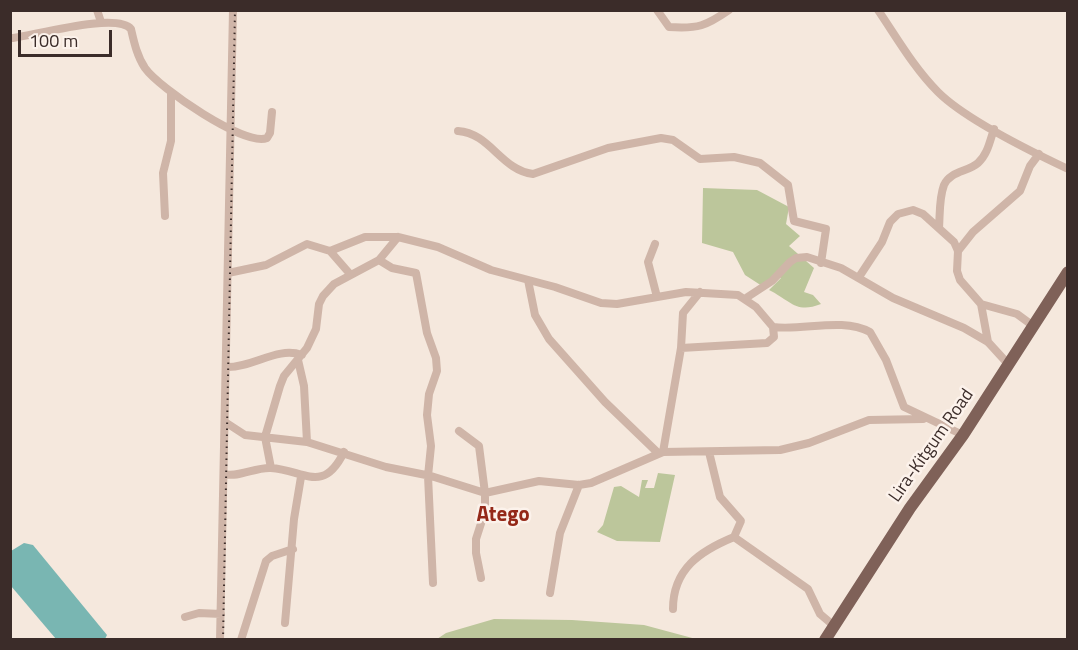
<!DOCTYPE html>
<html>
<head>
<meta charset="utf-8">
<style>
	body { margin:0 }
	#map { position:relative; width:1078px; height:650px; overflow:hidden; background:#f5e8dd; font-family:"Titillium Web",sans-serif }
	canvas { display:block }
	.frame { position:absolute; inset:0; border:12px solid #3b2c29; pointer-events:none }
	.scale { position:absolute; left:18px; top:30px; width:94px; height:27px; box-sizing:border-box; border:3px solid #3b2c29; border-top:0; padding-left:8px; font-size:18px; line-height:21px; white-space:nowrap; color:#3b2c29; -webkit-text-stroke:4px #fcf2eb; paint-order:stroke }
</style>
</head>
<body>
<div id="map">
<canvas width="1078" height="650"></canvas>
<div class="frame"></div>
<div class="scale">100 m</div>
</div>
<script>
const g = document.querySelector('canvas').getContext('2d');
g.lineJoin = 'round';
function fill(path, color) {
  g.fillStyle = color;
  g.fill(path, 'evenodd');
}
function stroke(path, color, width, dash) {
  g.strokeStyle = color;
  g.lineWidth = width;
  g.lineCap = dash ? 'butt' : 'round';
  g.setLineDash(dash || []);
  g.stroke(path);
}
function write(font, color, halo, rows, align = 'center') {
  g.font = font + ' "Titillium Web",sans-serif';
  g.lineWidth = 5;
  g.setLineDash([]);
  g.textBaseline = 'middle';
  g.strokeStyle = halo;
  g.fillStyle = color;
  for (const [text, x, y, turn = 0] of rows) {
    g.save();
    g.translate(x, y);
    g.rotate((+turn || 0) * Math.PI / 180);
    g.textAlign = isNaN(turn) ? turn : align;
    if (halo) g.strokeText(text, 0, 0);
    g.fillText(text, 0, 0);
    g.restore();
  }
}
const green = new Path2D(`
	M 703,188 L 757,190 L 789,207 L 786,224 L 800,236 L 789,246 L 814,268 L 804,292 L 813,295 L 821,304 C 796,314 791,301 769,290 L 781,278 L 775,275 L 762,286 L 745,275 L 733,252 L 702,243 Z
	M 658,473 L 675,475 L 660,542 L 617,541 L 597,532 L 603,525 L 614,487 L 621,486 L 639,497 L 642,480 L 648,480 L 645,488 L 654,488 Z
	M 494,619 L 572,620 L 644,625 L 696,639 L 437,639 L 446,633 Z`);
const water = new Path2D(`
	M 24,543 L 33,545 L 107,635 L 105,639 L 56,639 L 11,586 L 11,551 Z`);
const street = new Path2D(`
	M 97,10 L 101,22
	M 657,10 L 669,27 C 698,29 706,26 729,10
	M 878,10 C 897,38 914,68 938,92 C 965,119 1032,152 1068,169
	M 13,38 C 36,35 117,12 131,29 C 134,42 137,56 145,68 C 159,88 245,147 267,138 L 270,133 L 272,112
	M 458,131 C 490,133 501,170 533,174 L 608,148 L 661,138 L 673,140 L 700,159 L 734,157 L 760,163 L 788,185 L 794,221 L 826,229 L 821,263
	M 165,216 L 163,173 L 171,141 L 171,92
	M 939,228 C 940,214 939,198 944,185 C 950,171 968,172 978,163 C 988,154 990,140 994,129
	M 655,244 L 648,262 L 657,297
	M 330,251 L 350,274
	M 958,251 L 973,232 L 1020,191 L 1030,166 L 1039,154
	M 379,260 L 392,268 L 416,273 L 427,333 L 436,358 L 437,371 L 429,394 L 427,415 L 431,446 L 428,476 L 433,583
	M 228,273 L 266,265 L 307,244 L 330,251 L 365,237 L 398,237 L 438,247 L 491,270 L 555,287 L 601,303 L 617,304 L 686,292 L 738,295 L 756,307 L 773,327 C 804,331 842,317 870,332 L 886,360 L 904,407 L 963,435
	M 859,277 L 882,242 L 890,222 L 898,214 L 913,210 L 923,214 L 954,242 L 958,251 L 957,271 L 960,280 L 981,304 L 988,342
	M 528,280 L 535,315 L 549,339 L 605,402 L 658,453
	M 746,298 L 772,281 L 790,262 L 796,258 L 807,257 L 841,268 L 893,298 L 964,328 L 988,342 L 1009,365
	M 981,304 L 1017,314 L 1032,325
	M 681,348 L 683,313 L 700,292
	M 298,360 L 304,386 L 307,442 L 386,467 L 431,476 L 485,493 L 539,481 L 579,485 L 591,483 L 663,452 L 780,450 L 809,443 L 869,420 L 923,419
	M 226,367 C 253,368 277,346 302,355
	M 225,422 L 245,435 L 307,442
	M 459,431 L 479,446 L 485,493 L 485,511 L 476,539 L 476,553 L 481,578
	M 663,452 L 681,348 L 767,343 L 774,337 L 773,327
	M 271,468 L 265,437 L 280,386 L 284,376 L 307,348 L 316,329 L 319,304 L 323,296 L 334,284 L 379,260 L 398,237
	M 224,474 C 239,478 255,467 271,468 C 304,470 323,495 344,452
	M 734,537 L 808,589 L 820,614 L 833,625
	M 550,593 L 560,533 L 579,485
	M 673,609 C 673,569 700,551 734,537 L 741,521 L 720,497 L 709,452
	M 185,617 L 199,613 L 221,614
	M 285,623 L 294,519 L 301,477
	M 220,640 L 233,10
	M 241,640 L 266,561 L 272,556 L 293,549`);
const primary = new Path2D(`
	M 825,640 L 910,508 L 963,435 L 1068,272`);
const rail = new Path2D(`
	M 223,640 L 235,10`);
const streetNames = [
	["Lira-Kitgum Road",932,446,-55]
];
const quarterNames = [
	["Atego",503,516]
];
fill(green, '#bcc69b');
fill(water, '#79b6b2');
stroke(street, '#cfb5a8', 8);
stroke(primary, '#7f6158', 12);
stroke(rail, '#3b2c29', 2, [1.5, 4.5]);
write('18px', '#3b2c29', '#fcf2eb', streetNames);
write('bold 21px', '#942818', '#fcf2eb', quarterNames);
</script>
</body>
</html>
